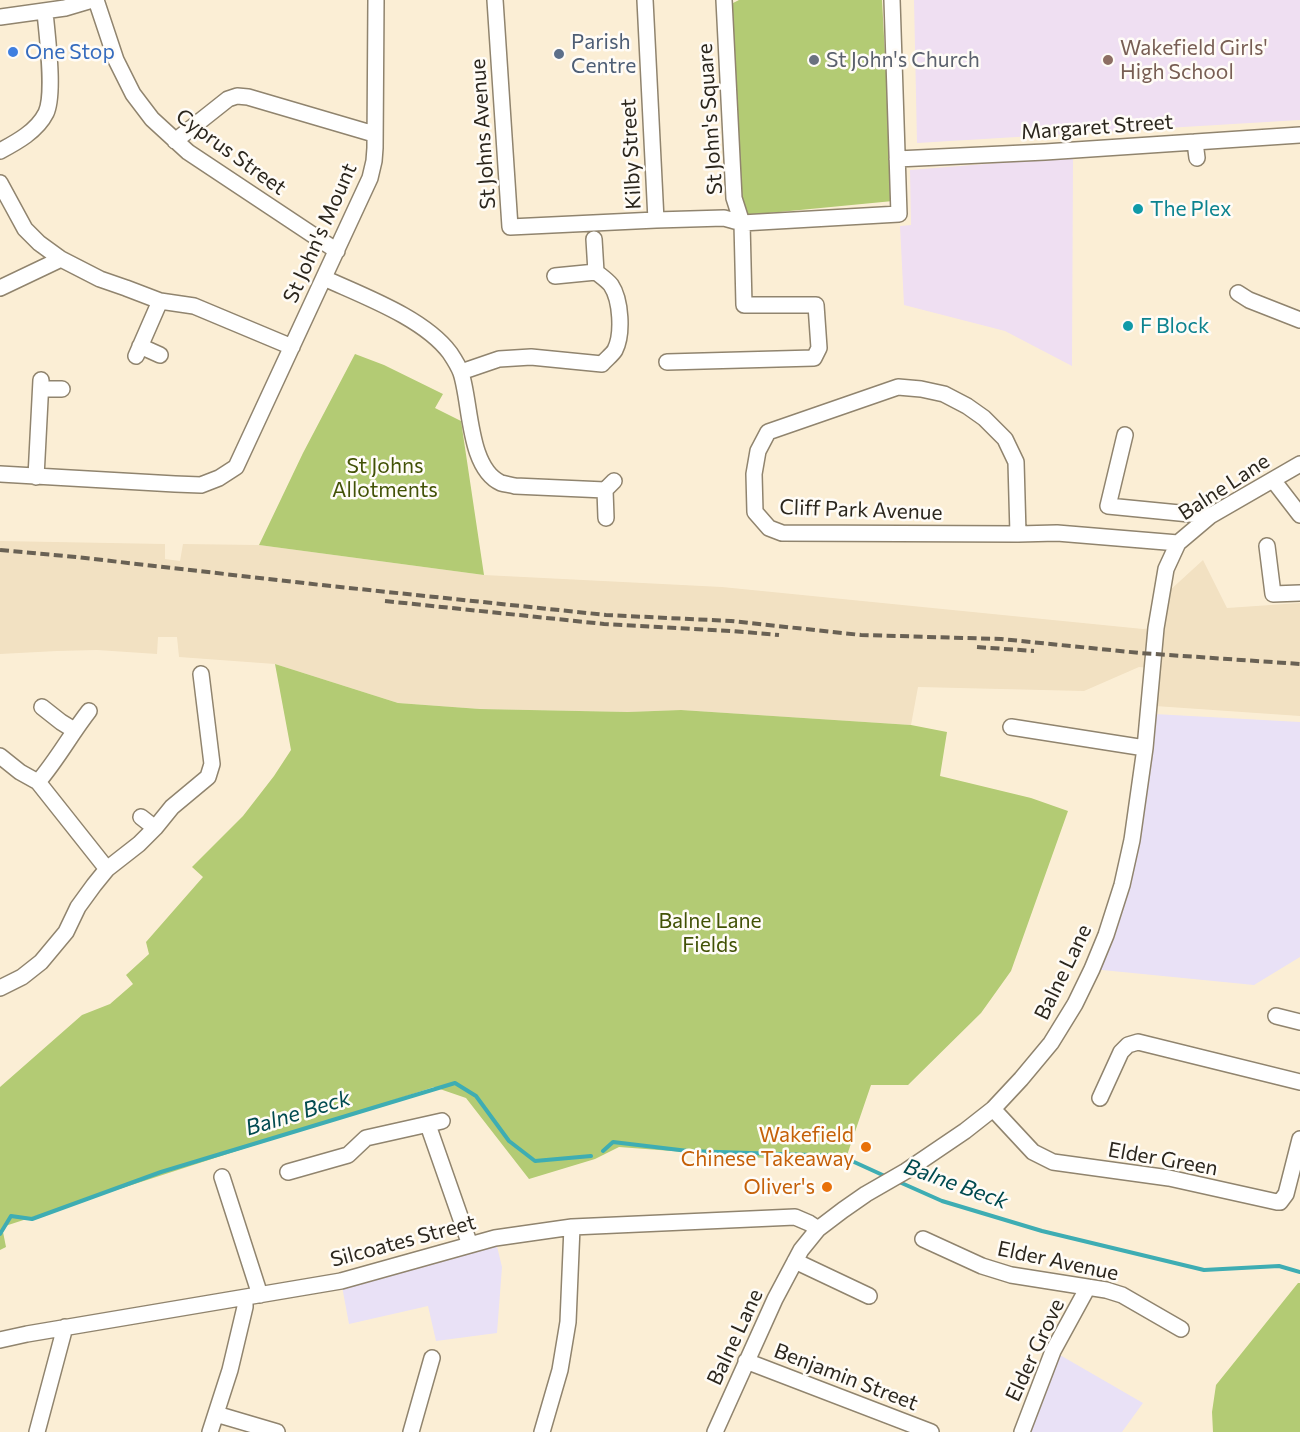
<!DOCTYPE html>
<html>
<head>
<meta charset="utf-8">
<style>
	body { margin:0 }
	canvas { display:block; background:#fbeed5 }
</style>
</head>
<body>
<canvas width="1300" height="1432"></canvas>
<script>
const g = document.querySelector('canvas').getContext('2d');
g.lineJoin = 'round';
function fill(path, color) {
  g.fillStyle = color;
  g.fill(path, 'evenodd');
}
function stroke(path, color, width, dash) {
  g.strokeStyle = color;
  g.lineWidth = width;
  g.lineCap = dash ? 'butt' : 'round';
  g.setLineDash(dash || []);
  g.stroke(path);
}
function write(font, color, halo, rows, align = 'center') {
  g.font = font + ' Commissioner,sans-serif';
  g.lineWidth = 5;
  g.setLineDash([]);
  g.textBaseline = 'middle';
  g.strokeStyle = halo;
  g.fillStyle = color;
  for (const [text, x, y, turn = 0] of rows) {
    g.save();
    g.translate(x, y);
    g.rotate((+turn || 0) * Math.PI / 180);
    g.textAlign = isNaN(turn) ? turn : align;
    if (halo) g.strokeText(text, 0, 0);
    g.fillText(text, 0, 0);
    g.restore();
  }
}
const built = new Path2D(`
	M 0,541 L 165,544 L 165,559 L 180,561 L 183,544 L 259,545 L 484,575 L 722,587 L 1143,629 L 1165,626 L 1168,592 L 1203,560 L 1227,608 L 1300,603 L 1300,716 L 1155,706 L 1160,669 L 1139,667 L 1084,691 L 918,687 L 911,725 L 681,710 L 628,712 L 480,709 L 398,703 L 275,664 L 179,657 L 177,637 L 158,637 L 157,654 L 97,650 L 57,651 L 0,654 Z`);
const industrial = new Path2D(`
	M 1154,714 L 1300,722 L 1300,957 L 1254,985 L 1092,969 L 1106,935 Z
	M 495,1238 L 502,1267 L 497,1333 L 436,1341 L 428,1306 L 349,1324 L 341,1281 Z
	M 1053,1351 L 1143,1403 L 1122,1432 L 1022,1432 Z`);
const education = new Path2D(`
	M 914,0 L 1300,0 L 1300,120 L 917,143 Z
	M 1073,157 L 1072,366 L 1005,331 L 904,305 L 900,226 L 911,225 L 910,170 Z`);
const green = new Path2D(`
	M 739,0 L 882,0 L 893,201 L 748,215 L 743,209 L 740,201 L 729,8 L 733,3 Z
	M 355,354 L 384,365 L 443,394 L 435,408 L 461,421 L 484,575 L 259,545 L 303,453 Z
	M 275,664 L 398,703 L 480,709 L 628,712 L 681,710 L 911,725 L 947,732 L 940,776 L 1031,798 L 1068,811 L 1011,971 L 981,1013 L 908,1085 L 871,1085 L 844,1164 L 619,1147 L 595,1159 L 529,1179 L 466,1098 L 434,1087 L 2,1227 L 6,1247 L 0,1250 L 0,1087 L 82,1015 L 110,1004 L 133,984 L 126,975 L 149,954 L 146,942 L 203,877 L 192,867 L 243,816 L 274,776 L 291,750 Z
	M 1298,1283 L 1300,1283 L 1300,1432 L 1213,1432 L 1212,1412 L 1216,1385 Z`);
const stream = new Path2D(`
	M 603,1151 L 613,1142 L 688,1151 L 841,1156 L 887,1177
	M 897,1181 L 942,1201 L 1042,1231 L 1204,1270 L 1279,1266 L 1300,1272
	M 0,1234 L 11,1216 L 32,1219 L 161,1172 L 455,1083 L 476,1096 L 509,1141 L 535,1161 L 591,1156`);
const minor = new Path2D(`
	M 96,0 L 116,60 L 133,94 L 152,119 L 188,152 L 337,251
	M 495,0 L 510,227 L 656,220
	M 645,0 L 656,220 L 724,218 L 742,223 L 899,214 L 892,0
	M 0,17 L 65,8 L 92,0
	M 175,141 L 228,99 L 237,96 L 248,97 L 374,134
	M 1195,142 L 1197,158
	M 0,151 C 17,142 37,131 46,113 C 55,94 47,35 45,12
	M 897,159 L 1045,152 L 1300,135
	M 0,183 L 25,229 L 39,243 L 61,259 L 100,279 L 126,288 L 160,301 L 194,306 L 292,347
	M 555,276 L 596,272 L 594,239
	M 324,278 C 363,296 424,318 450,353 C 454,359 459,367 461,373 C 471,403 468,468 501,483 C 505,484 511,485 515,486 L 605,490
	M 0,288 L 61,259
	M 1238,293 L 1249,300 L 1300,320
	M 140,346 L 160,355
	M 136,356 L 160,301
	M 667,362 L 814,358 L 819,348 L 816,305 L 744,305 L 742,223 L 734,198 L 724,0
	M 461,372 L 499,359 L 531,357 L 602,364 C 606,359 612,355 615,350 C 623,334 621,300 611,285 C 607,280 601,276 596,272
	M 41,389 L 62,389
	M 1125,435 L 1108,506 L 1210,516
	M 0,474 L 175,484 L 201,485 L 219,478 L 236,467 L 370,178 L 374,161 L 375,148 L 376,0
	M 36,477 L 41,380
	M 1273,480 L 1300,515
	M 606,518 L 605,490 L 614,481
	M 1018,534 L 1016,462 L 1005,439 L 984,418 L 967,406 L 944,394 L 921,389 L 898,387 L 768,432 L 758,451 L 754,474 L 755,512 L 769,528 L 782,533 L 1018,534 L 1057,533 L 1178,543
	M 1267,546 L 1273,594 L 1300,593
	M 42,707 L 61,722 L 74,730
	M 1011,727 L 1145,748
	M 0,756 L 20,772 L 38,782 L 107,869
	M 38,782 C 57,760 71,734 89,711
	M 141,817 L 155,828
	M 0,988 L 22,977 L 41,962 L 66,932 L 78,907 L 94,885 L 107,869 L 139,844 L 155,828 L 172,807 L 208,777 L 212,764 L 201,674
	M 1276,1016 L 1300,1022
	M 1100,1098 L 1121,1052 L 1128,1045 L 1138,1042 L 1300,1082
	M 993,1109 L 1033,1152 L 1053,1162 L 1169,1178 L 1277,1202 L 1280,1202 L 1286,1194 L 1300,1139
	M 428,1125 L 470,1245
	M 288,1172 L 348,1155 L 366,1138 L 442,1121
	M 222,1177 L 260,1295
	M 923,1239 L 982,1266 L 1011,1275 L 1106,1290 L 1122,1295 L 1181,1329
	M 795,1261 L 869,1296
	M 0,1340 L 27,1334 L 341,1281 L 495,1238 L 572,1227 L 795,1217 L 809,1223 L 818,1229
	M 746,1361 L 931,1432
	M 216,1414 L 277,1432
	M 37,1432 L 65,1327
	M 210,1432 L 230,1370 L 245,1307 L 245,1298
	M 411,1432 L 432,1358
	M 542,1432 L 560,1370 L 568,1322 L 572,1227
	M 715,1432 L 775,1299 L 801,1250 L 818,1229 L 843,1210 L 866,1194 L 906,1171 L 965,1131 L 993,1109 L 1021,1079 L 1051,1043 L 1075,1004 L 1092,969 L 1106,935 L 1122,885 L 1132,840 L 1145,748 L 1156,628 L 1166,569 L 1178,543 L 1210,516 L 1300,464
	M 1022,1432 L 1053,1351 L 1088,1287`);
const rail = new Path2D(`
	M 0,550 L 76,557 L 321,585 L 606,615 L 731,621 L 861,635 L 1001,639 L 1140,653 L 1300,664
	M 385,601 L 604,624 L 732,631 L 779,635
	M 977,647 L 1034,651`);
const markers = [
	[13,52,6,"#3f7fe0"],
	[559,54,6,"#5c6f8a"],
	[814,60,6,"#6b7280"],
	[1108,60,6,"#8d6e63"],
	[1138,209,6,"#0f9aa8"],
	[1128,326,6,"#0f9aa8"],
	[866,1147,6,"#e8710a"],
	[827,1187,6,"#e8710a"]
];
const serviceNames = [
	["Parish",571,42],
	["Centre",571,66]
];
const educationNames = [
	["Wakefield Girls'",1120,48],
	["High School",1120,72]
];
const shopNames = [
	["One Stop",25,52]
];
const worshipNames = [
	["St John's Church",826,60]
];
const streetNames = [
	["St John's Square",710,119,-94],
	["Margaret Street",1097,127,-4],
	["St Johns Avenue",483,134,-94],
	["Cyprus Street",231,152,36],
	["Kilby Street",631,154,-93],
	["St John's Mount",320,233,-66],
	["Balne Lane",1224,487,-33],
	["Cliff Park Avenue",861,510,2],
	["Balne Lane",1063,972,-64],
	["Elder Green",1163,1159,10],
	["Silcoates Street",403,1241,-15],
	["Elder Avenue",1058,1261,12],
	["Balne Lane",735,1337,-65],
	["Elder Grove",1035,1350,-65],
	["Benjamin Street",846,1377,21]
];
const cultureNames = [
	["The Plex",1150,209],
	["F Block",1140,326]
];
const parkNames = [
	["St Johns",385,466],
	["Allotments",385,490],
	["Balne Lane",710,921],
	["Fields",710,945]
];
const foodNames = [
	["Wakefield",854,1135],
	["Chinese Takeaway",854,1159],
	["Oliver's",815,1187]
];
const waterNames = [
	["Balne Beck",298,1113,-17],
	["Balne Beck",956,1184,20]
];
fill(built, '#f2e1c2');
fill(industrial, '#e9e1f6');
fill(education, '#efdff2');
fill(green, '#b3cb74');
stroke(stream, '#3eadb3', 4);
stroke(minor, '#90846e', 18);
stroke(minor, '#fff', 15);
stroke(rail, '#696154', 4, [9, 4.5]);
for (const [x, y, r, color] of markers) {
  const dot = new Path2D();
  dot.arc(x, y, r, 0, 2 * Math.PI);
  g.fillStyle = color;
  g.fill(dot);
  stroke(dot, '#fffcf7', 2);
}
write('21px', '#4e5e75', '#fffcf7', serviceNames, 'left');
write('21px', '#785e54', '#fffcf7', educationNames, 'left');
write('21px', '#366cbe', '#fffcf7', shopNames, 'left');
write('21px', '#5b616d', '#fffcf7', worshipNames, 'left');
write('21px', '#2b261d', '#fffcf7', streetNames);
write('21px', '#0d838f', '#fffcf7', cultureNames, 'left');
write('21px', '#425206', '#fffcf7', parkNames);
write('21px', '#c56008', '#fffcf7', foodNames, 'right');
write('italic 22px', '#004a4f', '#fffcf7', waterNames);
</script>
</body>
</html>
